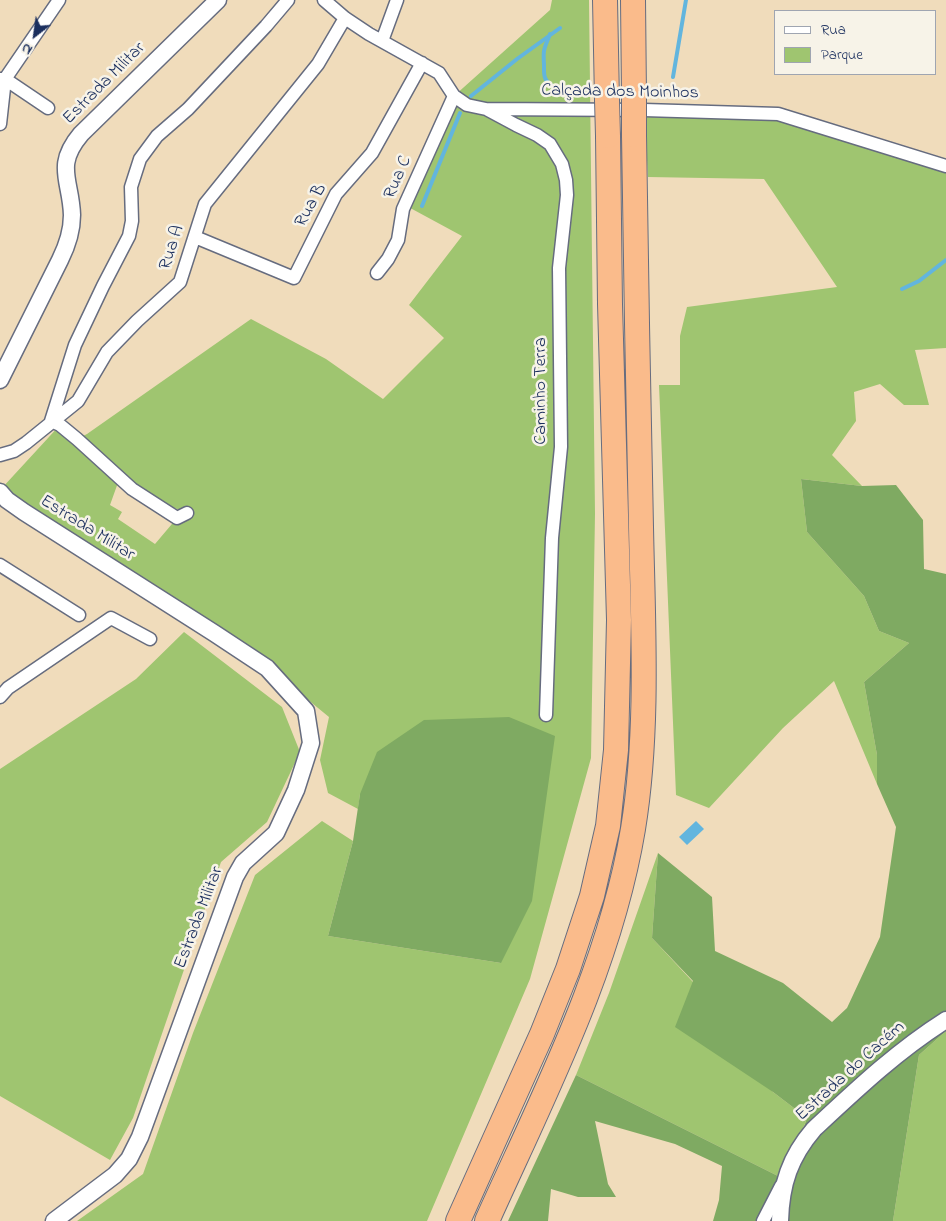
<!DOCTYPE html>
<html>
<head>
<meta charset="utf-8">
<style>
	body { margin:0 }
	#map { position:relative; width:946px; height:1221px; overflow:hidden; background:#f0dcbb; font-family:"Indie Flower",sans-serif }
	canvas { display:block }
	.legend { position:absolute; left:774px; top:10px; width:162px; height:65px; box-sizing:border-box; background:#f7f3e8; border:1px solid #9fa5b1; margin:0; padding:6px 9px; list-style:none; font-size:15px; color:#1b2f5e }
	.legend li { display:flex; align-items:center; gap:10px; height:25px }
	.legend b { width:25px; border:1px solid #9fa5b1 }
	.north { position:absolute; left:10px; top:10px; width:50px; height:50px; -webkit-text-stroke:4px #f7f3e8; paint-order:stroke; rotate:210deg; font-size:14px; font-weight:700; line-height:20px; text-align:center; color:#1b2f5e }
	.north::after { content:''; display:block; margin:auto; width:18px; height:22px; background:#1b2f5e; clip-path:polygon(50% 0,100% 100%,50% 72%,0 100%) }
</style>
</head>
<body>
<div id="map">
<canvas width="946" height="1221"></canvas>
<ul class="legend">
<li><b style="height:6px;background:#fff"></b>Rua</li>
<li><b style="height:14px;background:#9fc570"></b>Parque</li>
</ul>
<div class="north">N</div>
</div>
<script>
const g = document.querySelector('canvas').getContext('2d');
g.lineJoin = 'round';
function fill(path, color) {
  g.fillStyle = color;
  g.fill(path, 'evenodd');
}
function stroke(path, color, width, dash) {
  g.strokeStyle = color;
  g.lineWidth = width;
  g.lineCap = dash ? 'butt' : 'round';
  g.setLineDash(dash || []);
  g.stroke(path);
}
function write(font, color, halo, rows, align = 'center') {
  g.font = font + ' "Indie Flower",sans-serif';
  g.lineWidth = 5;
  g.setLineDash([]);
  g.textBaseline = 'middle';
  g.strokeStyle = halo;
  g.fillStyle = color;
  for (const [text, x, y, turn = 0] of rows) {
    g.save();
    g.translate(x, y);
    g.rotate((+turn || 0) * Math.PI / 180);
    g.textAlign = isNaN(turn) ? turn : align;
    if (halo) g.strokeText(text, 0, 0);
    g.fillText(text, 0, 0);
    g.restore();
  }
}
const green = new Path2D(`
	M 552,0 L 589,0 L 595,514 L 591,758 L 530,979 L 427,1221 L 77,1221 L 143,1174 L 193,1033 L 255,875 L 322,821 L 353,841 L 328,936 L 501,963 L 360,794 L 358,809 L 328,793 L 320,760 L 329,717 L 229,635 L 2,488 L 60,425 L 77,439 L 87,434 L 251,319 L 326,359 L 383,399 L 444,338 L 409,305 L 462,236 L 401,203 L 454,96 L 550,10 ZM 120,477 L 142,495 L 187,513 L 177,518 L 155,544 L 118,519 L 122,512 L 110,505 Z
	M 644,110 L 778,114 L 946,163 L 946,348 L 915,350 L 929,405 L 904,405 L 880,384 L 854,392 L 856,421 L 832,455 L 862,486 L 801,479 L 807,532 L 864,596 L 879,631 L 909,643 L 864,682 L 877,755 L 877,784 L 834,681 L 783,728 L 709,808 L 676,795 L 659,385 L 680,385 L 680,336 L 687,307 L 837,287 L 764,179 L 648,177 Z
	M 184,632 L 282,707 L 300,752 L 267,822 L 221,862 L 133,1118 L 110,1160 L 0,1096 L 0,769 L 136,679 Z
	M 658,853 L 652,938 L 693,982 L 773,1092 L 807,1118 L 784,1179 L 576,1075 L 609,993 Z
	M 946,1031 L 946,1221 L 893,1221 L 919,1055 Z`);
const forest = new Path2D(`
	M 801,479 L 862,486 L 896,485 L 923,520 L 924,569 L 946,574 L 946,1031 L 919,1055 L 893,1221 L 780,1221 L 788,1172 L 807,1118 L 773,1092 L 675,1027 L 693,981 L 652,938 L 658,853 L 712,897 L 715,951 L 783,983 L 832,1022 L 847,1008 L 880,937 L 896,827 L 877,784 L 877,755 L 864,682 L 909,643 L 879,631 L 864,596 L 807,532 Z
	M 509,717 L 555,736 L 532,901 L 501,963 L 328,936 L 353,841 L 360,794 L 377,752 L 424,720 Z
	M 576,1075 L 784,1179 L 763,1221 L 713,1221 L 719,1200 L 722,1166 L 675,1144 L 595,1121 L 608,1184 L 616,1197 L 578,1197 L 551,1189 L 548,1221 L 508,1221 Z`);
const water = new Path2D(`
	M 696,821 L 704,829 L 687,845 L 679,837 Z`);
const stream = new Path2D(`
	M 550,34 C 544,50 543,48 544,65 C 544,75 543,79 552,86
	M 673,77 L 686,0
	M 471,96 L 517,59 L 560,28
	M 422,206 L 460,113
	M 902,289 L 919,281 L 946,260`);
const minor = new Path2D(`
	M 324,0 L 345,18 L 369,34 L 439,73 L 454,96 L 467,105 L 486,109 L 644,110 L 778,114 L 946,166
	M 382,41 L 397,0
	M 0,79 L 5,79 L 48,108
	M 488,110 L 516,125 L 537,135 L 550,144 L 562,164 L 566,180 L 567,195 L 559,268 L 561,447 L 552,538 L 546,715
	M 0,124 L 5,79 L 59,0
	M 195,237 L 294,278 L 336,194 L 372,153 L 422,63
	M 377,273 L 388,259 L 398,240 L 403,209 L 454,96
	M 0,455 L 14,451 L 26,443 L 78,401 L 107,352 L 137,321 L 180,282 L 205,204 L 318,64 L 345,18
	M 187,513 L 177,518 L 132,489 L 77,439 L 60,425 L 51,421 L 75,345 L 103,286 L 129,236 L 132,221 L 131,187 L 140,159 L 157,136 L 188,109 L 266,26 L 288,0
	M 0,565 L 79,615
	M 0,697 L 8,688 L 111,618 L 150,639
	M 763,1221 L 781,1186`);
const tertiary = new Path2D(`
	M 0,380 L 60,260 C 67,246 72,231 72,215 C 71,180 54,166 81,134 L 218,0
	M 0,492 L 7,500 L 24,512 L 214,633 L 267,668 L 306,711 L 311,743 L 296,790 L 276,833 L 243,863 L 235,877 L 140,1137 L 129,1159 L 115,1175 L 54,1221
	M 780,1221 C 781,1184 790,1157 814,1129 C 857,1089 897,1051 946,1020`);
const motorway = new Path2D(`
	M 605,0 L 607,100
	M 633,0 L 634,95
	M 458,1221 L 542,1034 L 568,969 L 592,896 L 608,826 L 616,750 L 619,620 L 610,304 L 608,136
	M 487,1221 C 544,1094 610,968 633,829 C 649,731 643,626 641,527 C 638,396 636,266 634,135`);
const motorwayBridge = new Path2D(`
	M 634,95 L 634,135
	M 607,100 L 608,136`);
const streetNames = [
	["Estrada Militar",105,84,-45],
	["Calçada dos Moinhos",620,93,1],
	["Rua C",399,178,-67],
	["Rua B",312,206,-61],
	["Rua A",173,248,-72],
	["Caminho Terra",542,391,-90],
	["Estrada Militar",87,529,32],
	["Estrada Militar",200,918,-69],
	["Estrada do Cacém",851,1072,-42]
];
fill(green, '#9fc570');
fill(forest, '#7faa62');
fill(water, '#62b5de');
stroke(stream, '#62b5de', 4);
stroke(minor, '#666c7f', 15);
stroke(tertiary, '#666c7f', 19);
stroke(motorway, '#666c7f', 26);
stroke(minor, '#fff', 12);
stroke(tertiary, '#fff', 16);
stroke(motorway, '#fabb8b', 24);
stroke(motorwayBridge, '#666c7f', 26, []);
stroke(motorwayBridge, '#fabb8b', 24);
write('18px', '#1b2f5e', '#f7f3e8', streetNames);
</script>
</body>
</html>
